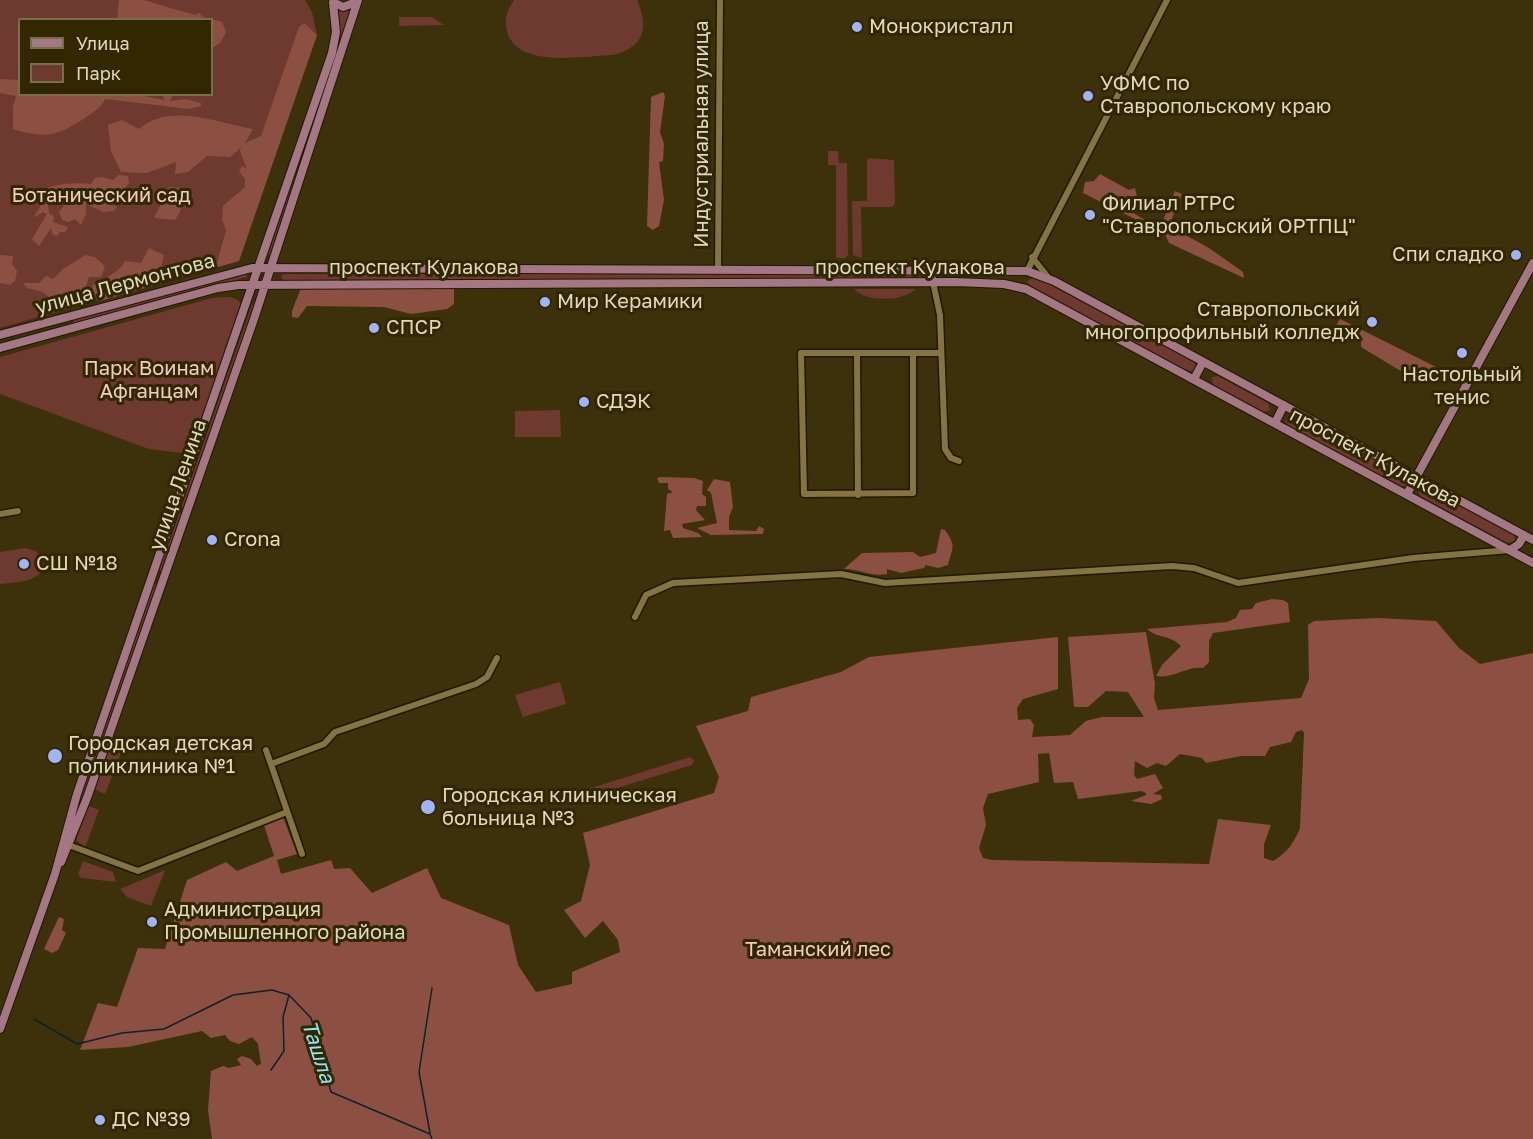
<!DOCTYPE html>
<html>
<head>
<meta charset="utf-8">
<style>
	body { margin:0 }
	#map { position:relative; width:1533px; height:1139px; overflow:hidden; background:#3c310a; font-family:"Golos Text",sans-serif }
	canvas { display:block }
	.legend { position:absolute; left:18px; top:18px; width:195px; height:78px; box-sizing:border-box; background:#312700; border:2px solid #776e4c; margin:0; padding:8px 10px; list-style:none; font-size:18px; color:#e1d9bf }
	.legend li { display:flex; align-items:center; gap:12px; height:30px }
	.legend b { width:30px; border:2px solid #776e4c }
</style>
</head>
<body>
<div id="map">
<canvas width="1533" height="1139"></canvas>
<ul class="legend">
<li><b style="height:8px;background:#a37783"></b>Улица</li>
<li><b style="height:16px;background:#6e392e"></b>Парк</li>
</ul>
</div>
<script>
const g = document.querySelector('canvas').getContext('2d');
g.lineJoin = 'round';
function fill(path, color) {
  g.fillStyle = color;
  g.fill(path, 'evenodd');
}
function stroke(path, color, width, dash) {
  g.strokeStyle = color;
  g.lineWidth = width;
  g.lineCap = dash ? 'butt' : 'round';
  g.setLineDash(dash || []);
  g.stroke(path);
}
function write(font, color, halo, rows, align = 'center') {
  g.font = font + ' "Golos Text",sans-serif';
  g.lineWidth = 6;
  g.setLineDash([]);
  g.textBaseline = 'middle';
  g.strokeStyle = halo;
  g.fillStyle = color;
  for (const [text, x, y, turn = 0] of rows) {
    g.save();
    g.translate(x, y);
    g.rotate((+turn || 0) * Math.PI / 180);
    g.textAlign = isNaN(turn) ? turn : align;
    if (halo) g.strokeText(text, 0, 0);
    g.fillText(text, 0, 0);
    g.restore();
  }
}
const green = new Path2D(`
	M 0,0 L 305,0 L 312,12 L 317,35 L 239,261 L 0,328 ZM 20,20 L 212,20 L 212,94 L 20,94 Z
	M 514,0 L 637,0 C 649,27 645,47 613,55 C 584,56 516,69 507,31 C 504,19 507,10 514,0 Z
	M 337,11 L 351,11 L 270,256 L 268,254 L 336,48 Z
	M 399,17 L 432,17 L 444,25 L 399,26 Z
	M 828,151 L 838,151 L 839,163 L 847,163 L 848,255 L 845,258 L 836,258 L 836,165 L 828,165 Z
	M 869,158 L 894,160 L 895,204 L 892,207 L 861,207 L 862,258 L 853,255 L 852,201 L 867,201 L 867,160 Z
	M 246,272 L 247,277 L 73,323 L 73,320 Z
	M 284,274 L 922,274 L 925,279 L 922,281 L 283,281 L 281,276 Z
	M 1035,277 L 1194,361 L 1196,367 L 1192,371 L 1183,369 L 1031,287 L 1027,281 Z
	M 854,289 L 915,289 C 904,302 865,302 854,289 Z
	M 230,297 L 238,300 L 243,306 L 190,454 L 149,449 L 0,394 L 0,357 L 212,298 Z
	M 252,305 L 254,306 L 161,571 L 159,570 Z
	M 1218,376 L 1268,403 L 1270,410 L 1263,412 L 1213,385 L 1212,377 Z
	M 560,410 L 561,437 L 515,437 L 515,411 Z
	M 1288,415 L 1294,416 L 1407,477 L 1407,486 L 1400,486 L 1289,426 L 1285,421 Z
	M 1420,485 L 1514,534 L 1515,541 L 1507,543 L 1420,496 L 1417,489 Z
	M 25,548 L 36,551 C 57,581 20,582 0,584 L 0,552 Z
	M 154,584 L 158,585 L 75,818 L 73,816 Z
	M 560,682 L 566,704 L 523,717 L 515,695 Z
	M 109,749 L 121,753 L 105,794 L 94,789 Z
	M 690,757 L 694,760 L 692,765 L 588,797 L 584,794 L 585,790 Z
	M 89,806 L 99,810 L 85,848 L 76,840 Z
	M 83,861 L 113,872 L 116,882 L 81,878 L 78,874 Z
	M 165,870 L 151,906 L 127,897 L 120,889 Z`);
const forest = new Path2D(`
	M 119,0 L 143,0 L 195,15 L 199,13 L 203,17 L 222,22 L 226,32 L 220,43 L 212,48 L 212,20 L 117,19 Z
	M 304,23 L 317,35 L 239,261 L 218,267 L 217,263 L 226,230 L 222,220 L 223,206 L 245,187 L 245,179 L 239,171 L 242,166 L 247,169 L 240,151 L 242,147 L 230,157 L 207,156 L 188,172 L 175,174 L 176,162 L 147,173 L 121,172 L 111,151 L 108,125 L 122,120 L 139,129 C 171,102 216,123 253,129 L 245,143 L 261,136 L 299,27 Z
	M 0,79 L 19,80 L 20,94 L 138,95 L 165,100 L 162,95 L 173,94 L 170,101 L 185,99 L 201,103 L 201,106 L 189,109 L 105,99 C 101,108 93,112 85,118 C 58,136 45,139 13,129 L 13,107 L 16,96 L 0,93 Z
	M 663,92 L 665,96 L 660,132 L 664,144 L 663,161 L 659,162 L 664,200 L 659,226 L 653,230 L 647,226 L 651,97 Z
	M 1100,174 L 1129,190 L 1135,188 L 1137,197 L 1131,212 L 1156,226 L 1162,223 L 1175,191 L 1182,194 L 1169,226 L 1209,248 L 1243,272 L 1244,278 L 1169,243 L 1165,234 L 1083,193 L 1085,182 L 1094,181 Z
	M 118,175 L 128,176 L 129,183 L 112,205 L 117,207 L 114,211 L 103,212 L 86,204 L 86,214 L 81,225 L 75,219 L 68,222 L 62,220 L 59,212 L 68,201 L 62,192 L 57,191 L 57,198 L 48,205 L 49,213 L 54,216 L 53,222 L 68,227 L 65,232 L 60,232 L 57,236 L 52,234 L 51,228 L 39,246 L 32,239 L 47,214 L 43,212 L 33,218 L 43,202 L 40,199 L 32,201 L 33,195 C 49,184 72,182 91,184 L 95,178 L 102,177 L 113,180 Z
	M 169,187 L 182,188 L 185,194 L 180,212 L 175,220 L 154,218 Z
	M 149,248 L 164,255 L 160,273 L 169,275 L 166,282 L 100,301 L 92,289 L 93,284 L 101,285 C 107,274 119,273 125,261 L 141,263 Z
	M 0,255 L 13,256 L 12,264 L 17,271 L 15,281 L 10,285 L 0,283 Z
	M 86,255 L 95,257 L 105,266 L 101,277 L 89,277 L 84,292 L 69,300 L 76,305 L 73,307 L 62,306 L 61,300 L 55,302 L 43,292 L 27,288 L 23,283 L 39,283 L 46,276 L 53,279 L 63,269 Z
	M 301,288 L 454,288 L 454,304 L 447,309 L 411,314 L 384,307 L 307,306 L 298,318 L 292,317 L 292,311 Z
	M 1340,319 L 1438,368 L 1440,382 L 1399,370 L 1361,347 L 1361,337 L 1346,337 L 1333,331 Z
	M 660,477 L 694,478 L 703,481 L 702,494 L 706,497 L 706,506 L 697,506 L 696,510 L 705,520 L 682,524 L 683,528 L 698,533 L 702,537 L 673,538 L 670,530 L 664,531 L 667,494 L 673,492 L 668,489 L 668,483 L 659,483 L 657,478 Z
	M 714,479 L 730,482 L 733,507 L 729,517 L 729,530 L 756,531 L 759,526 L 764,529 L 763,534 L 711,535 L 697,528 L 717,523 L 711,493 L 707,490 Z
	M 941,529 L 945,530 C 957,547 952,548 948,565 L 938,568 L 926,565 L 924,568 L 901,573 L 887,569 L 887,574 C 871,577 860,569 844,569 L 862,553 L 913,552 L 920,557 L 936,553 Z
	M 1272,599 L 1283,600 L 1288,603 L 1290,622 L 1213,633 L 1209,641 L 1209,662 L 1203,668 C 1187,666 1173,679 1156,676 L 1162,665 L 1181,646 C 1169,634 1158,639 1147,629 L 1227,622 L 1236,618 L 1240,610 L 1252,609 L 1256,603 Z
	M 1378,618 L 1436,621 L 1459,648 L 1480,664 L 1533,653 L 1533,1139 L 212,1139 L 208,1110 L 211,1071 L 223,1066 L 229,1068 L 241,1065 L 237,1059 L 242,1056 L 251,1059 L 257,1066 L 261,1064 L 258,1044 L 252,1037 L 239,1044 L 230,1041 L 225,1035 L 211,1038 L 202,1031 L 128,1047 L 80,1050 L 98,1003 L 117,1007 L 138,948 L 165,949 L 187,880 L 226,862 L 237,871 L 274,856 L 264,825 L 283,817 L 297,854 L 277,860 L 281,874 L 331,860 L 334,869 L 350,868 L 372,893 L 427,868 L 441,898 L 509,925 L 518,965 L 536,992 L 572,984 L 572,972 L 620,952 L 618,940 L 603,921 L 585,938 L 564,910 L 581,901 L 590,865 L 583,833 L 714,793 L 719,777 L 696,726 L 748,711 L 751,697 L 841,672 L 869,657 L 1058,637 L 1058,689 L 1023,699 L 1017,708 L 1018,720 L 1030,719 L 1034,725 L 1032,737 L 1070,735 L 1086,721 L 1102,717 L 1144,717 L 1128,692 L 1106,691 L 1088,707 L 1074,707 L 1068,637 L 1146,632 L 1155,684 L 1154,698 L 1158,710 L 1301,698 L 1309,679 L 1308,625 L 1314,621 ZM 1302,730 L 1304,733 L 1300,828 C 1294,843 1287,853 1273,861 L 1264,858 L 1264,844 L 1271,825 L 1218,819 L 1209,864 L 992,860 L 983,858 L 979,848 L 986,825 L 983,808 L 988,794 L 1039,782 L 1038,754 L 1049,753 L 1054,783 L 1073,782 L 1078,799 L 1141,791 L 1146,793 L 1146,795 L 1131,801 L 1151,804 L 1162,799 L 1161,795 L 1153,794 L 1163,788 L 1155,774 L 1137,779 L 1134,775 L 1135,761 L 1147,768 L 1157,763 L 1166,766 L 1180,754 L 1202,758 L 1206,763 L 1241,756 L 1265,756 L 1270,747 L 1291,742 L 1296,732 Z
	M 59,917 L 64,919 L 62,930 L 66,933 L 58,950 L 52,953 L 44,949 Z`);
const stream = new Path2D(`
	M 34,1019 L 77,1044 L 122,1033 L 164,1029 L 233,995 L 272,990 L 289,995 L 311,1018 L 331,1092 L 430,1134 L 432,1139
	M 271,1070 L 284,1051 L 283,1017 L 289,995
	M 430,1133 L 419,1072 L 432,988`);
const minor = new Path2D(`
	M 1032,257 L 1048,277
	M 933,268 L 933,282 L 940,315 L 945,449 L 951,458 L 959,461
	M 718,269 L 720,0
	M 1027,271 L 1167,0
	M 857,353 L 858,495
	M 913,353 L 801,353 L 804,494 L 913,493 L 913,353 L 941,353
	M 0,514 L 18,511
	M 635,617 L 646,595 L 673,583 L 841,574 L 885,583 L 1172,566 L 1194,568 L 1238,583 L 1413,558 L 1510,550
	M 266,750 L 302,854
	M 271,764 L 324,744 L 335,732 L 476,684 L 487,677 L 497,658
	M 66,844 L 138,871 L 287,812`);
const major = new Path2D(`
	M 333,2 L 343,7 L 356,2
	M 0,335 L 252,268 L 1027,271 L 1054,281 L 1533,540
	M 0,348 L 218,288 L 239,285 L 956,282 L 1004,284 L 1026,289 L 1533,563
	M 1194,379 L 1203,362
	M 1275,423 L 1284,405
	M 1407,494 L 1533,263
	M 1510,550 L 1519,544 L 1524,535
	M 61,862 L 87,798 L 254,319 L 358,0
	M 0,1029 L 55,874 L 77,794 L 332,53 L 336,32 L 333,3`);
const markers = [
	[857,27,6,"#a0b3fd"],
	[1088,96,6,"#a0b3fd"],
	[1090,215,6,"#a0b3fd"],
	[1516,255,6,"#a0b3fd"],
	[545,302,6,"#a0b3fd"],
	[1372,322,6,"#a0b3fd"],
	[374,328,6,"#a0b3fd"],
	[1462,353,6,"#a0b3fd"],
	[584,402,6,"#a0b3fd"],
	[212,540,6,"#a0b3fd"],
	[24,564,6,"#a0b3fd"],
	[55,756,8,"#a0b3fd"],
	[428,807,8,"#a0b3fd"],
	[152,922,6,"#a0b3fd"],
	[100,1120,6,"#a0b3fd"]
];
const poiNames = [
	["Монокристалл",869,27],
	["УФМС по",1100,84],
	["Ставропольскому краю",1100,107],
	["Филиал РТРС",1102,204],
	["\"Ставропольский ОРТПЦ\"",1102,227],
	["Спи сладко",1504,255,"right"],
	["Мир Керамики",557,302],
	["Ставропольский",1360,310,"right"],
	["многопрофильный колледж",1360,333,"right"],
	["СПСР",386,328],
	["Настольный",1462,375,"center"],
	["тенис",1462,398,"center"],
	["СДЭК",596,402],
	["Crona",224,540],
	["СШ №18",36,564],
	["Городская детская",68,744],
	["поликлиника №1",68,767],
	["Городская клиническая",442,796],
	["больница №3",442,819],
	["Администрация",164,910],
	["Промышленного района",164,933],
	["ДС №39",112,1120]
];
const streetNames = [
	["Индустриальная улица",702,134,-90],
	["проспект Кулакова",424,268],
	["проспект Кулакова",910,268],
	["улица Лермонтова",125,284,-15],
	["проспект Кулакова",1375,458,28],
	["улица Ленина",178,485,-71]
];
const parkNames = [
	["Ботанический сад",101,196],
	["Парк Воинам",149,369],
	["Афганцам",149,392],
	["Таманский лес",818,950]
];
const waterNames = [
	["Ташла",318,1052,72]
];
fill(green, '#6e392e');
fill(forest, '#8c5043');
stroke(stream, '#09242a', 1.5);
stroke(minor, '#201901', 9);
stroke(major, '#201901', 10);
stroke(minor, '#837442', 6);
stroke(major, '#a37783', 8);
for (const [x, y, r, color] of markers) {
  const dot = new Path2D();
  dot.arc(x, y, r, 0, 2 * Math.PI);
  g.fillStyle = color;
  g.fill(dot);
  stroke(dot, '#312700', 2);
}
write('20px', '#e1d9bf', '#312700', poiNames, 'left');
write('20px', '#e1d9bf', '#312700', streetNames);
write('20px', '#f2ccc3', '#312700', parkNames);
write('italic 21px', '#8ce7fb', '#312700', waterNames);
</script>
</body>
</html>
